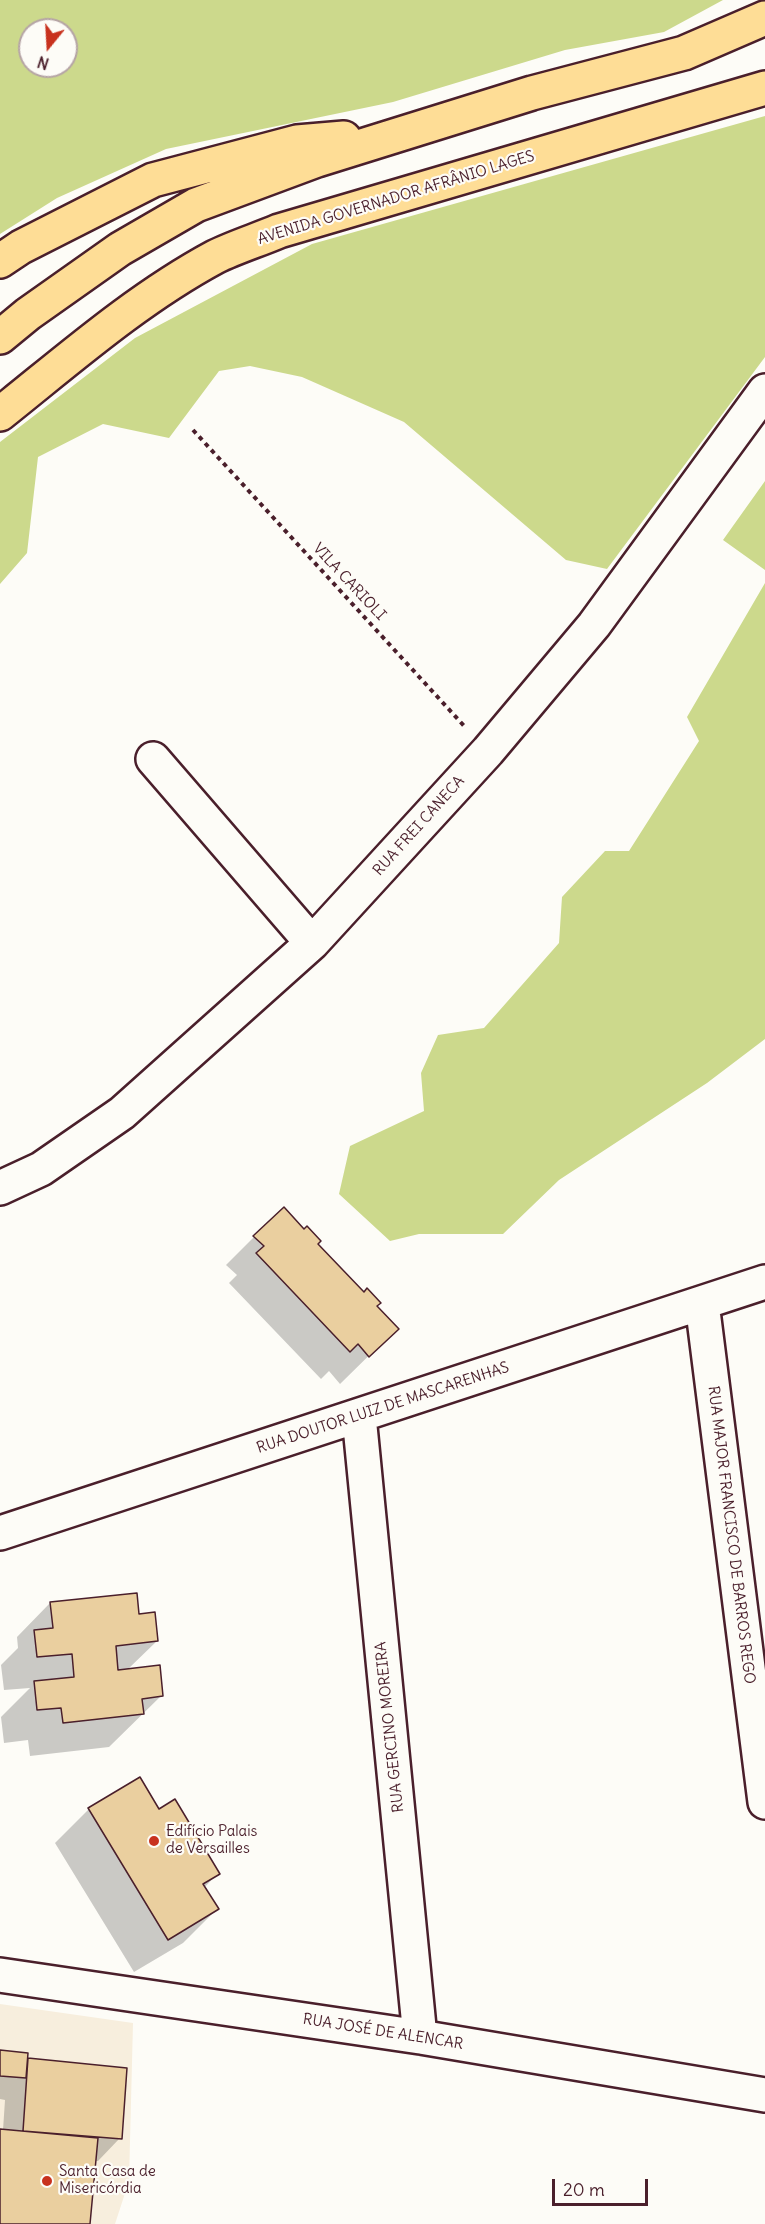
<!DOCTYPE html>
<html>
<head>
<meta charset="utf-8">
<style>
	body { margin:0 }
	#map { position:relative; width:765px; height:2224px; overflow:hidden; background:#fdfcf7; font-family:Delius,sans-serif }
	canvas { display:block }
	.north { position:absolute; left:18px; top:18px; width:60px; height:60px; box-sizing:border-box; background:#fdfcf7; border:2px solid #b5a4a5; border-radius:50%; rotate:198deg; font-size:16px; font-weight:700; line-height:24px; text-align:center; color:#4a1f2b }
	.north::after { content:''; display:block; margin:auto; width:21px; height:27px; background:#c8321e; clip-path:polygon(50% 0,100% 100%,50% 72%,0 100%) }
	.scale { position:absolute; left:552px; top:2179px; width:96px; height:27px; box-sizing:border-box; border:3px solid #4a1f2b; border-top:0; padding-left:8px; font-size:18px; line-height:21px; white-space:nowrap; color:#4a1f2b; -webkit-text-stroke:4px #fdfcf7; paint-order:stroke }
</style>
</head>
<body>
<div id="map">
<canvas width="765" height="2224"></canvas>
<div class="north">N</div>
<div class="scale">20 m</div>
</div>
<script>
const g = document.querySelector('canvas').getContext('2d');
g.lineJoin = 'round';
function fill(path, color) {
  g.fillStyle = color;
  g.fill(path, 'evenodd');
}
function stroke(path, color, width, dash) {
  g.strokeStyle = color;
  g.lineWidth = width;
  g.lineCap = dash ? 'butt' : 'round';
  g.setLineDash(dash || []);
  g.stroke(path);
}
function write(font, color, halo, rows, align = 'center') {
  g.font = font + ' Delius,sans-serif';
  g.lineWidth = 4.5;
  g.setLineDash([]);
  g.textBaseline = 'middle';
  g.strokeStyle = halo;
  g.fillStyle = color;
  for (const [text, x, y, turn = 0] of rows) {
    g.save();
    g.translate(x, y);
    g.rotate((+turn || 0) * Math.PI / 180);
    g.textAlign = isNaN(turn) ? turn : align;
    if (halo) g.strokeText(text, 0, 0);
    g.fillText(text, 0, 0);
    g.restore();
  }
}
const built = new Path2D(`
	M 0,2004 L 133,2023 L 129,2181 L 115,2224 L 0,2224 Z`);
const green = new Path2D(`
	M 0,0 L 723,0 L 664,32 L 565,50 L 393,102 L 166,149 L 57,198 L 0,234 ZM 30,30 L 66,30 L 66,66 L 30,66 Z
	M 765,116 L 765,357 L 607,569 L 566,560 L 404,422 L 302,377 L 250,366 L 219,371 L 169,438 L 103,424 L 38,457 L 27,553 L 0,584 L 0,442 L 135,338 L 312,244 Z
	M 765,481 L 765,570 L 723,540 Z
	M 765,583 L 765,1039 L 707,1083 L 559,1180 L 503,1234 L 419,1234 L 390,1241 L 339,1194 L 350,1146 L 424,1111 L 421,1073 L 438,1035 L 484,1028 L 559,943 L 562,897 L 605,851 L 629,851 L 699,741 L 687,717 Z`);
const shadow = new Path2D(`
	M 254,1237 L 316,1244 L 396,1329 L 340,1384 L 329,1371 L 321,1379 L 229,1283 L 237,1275 L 226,1265 Z
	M 50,1603 L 138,1616 L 157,1641 L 127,1670 L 161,1696 L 109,1747 L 30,1756 L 28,1740 L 4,1743 L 1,1717 L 30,1688 L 4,1690 L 1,1665 L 18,1648 L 17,1637 Z
	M 89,1809 L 159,1811 L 218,1873 L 204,1888 L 217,1909 L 183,1943 L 134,1972 L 55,1843 Z
	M 0,2051 L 26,2060 L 126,2070 L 120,2138 L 98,2161 L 94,2161 L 88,2224 L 0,2224 L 0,2130 L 3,2130 L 5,2100 L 0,2099 Z`);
const building = new Path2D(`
	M 284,1207 L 304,1229 L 307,1226 L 321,1241 L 318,1244 L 364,1292 L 367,1288 L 381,1303 L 377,1306 L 399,1329 L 369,1357 L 358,1344 L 350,1352 L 256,1253 L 264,1246 L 253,1236 Z
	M 137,1593 L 139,1614 L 155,1612 L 158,1641 L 116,1646 L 118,1670 L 160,1665 L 163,1696 L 142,1699 L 144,1714 L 63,1723 L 61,1708 L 37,1710 L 34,1681 L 74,1677 L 72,1654 L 37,1657 L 34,1630 L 53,1628 L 50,1602 Z
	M 140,1777 L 159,1809 L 175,1799 L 220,1874 L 203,1884 L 219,1909 L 168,1940 L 88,1808 Z
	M 0,2050 L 28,2053 L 26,2078 L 0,2076 Z
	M 28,2058 L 127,2068 L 122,2139 L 23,2131 Z
	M 0,2129 L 98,2138 L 90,2224 L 0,2224 Z`);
const path = new Path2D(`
	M 193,430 L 466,728`);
const minor = new Path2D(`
	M 153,759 L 312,943
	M 0,1188 L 41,1169 L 122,1113 L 312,943 L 488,751 L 594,625 L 765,391
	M 702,1303 L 765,1802
	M 359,1416 L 420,2037
	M 0,1533 L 765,1282
	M 0,1975 L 420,2037 L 765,2095`);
const major = new Path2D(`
	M 0,261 L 21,247 L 153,180 L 297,142 L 344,138
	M 0,337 L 28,314 L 120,249 L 196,205 L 317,160 L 532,93 L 684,53 L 765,18
	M 0,414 C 69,359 137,299 215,257 C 235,247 258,240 279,231 L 765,88`);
const markers = [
	[154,1841,6,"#c8321e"],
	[47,2181,6,"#c8321e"]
];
const streetNames = [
	["AVENIDA GOVERNADOR AFRÂNIO LAGES",396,198,-17],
	["VILA CARIOLI",349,582,47],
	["RUA FREI CANECA",419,826,-48],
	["RUA DOUTOR LUIZ DE MASCARENHAS",383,1408,-18],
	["RUA MAJOR FRANCISCO DE BARROS REGO",731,1535,83],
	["RUA GERCINO MOREIRA",390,1727,-96],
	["RUA JOSÉ DE ALENCAR",383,2032,9]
];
const poiNames = [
	["Edifício Palais",166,1832],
	["de Versailles",166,1849],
	["Santa Casa de",59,2172],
	["Misericórdia",59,2189]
];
fill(built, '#f7eedd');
fill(green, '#ccd98c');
fill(shadow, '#0003');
fill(building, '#eacf9f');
stroke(building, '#4a1f2b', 1.5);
stroke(minor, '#4a1f2b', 38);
stroke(major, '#4a1f2b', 38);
stroke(path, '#4a1f2b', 4, [4.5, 4.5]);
stroke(minor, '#fdfcf7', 33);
stroke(major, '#fedd96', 33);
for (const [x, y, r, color] of markers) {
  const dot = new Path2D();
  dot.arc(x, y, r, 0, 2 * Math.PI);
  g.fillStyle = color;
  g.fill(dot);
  stroke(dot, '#fdfcf7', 2);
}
write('15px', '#4a1f2b', '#fdfcf7', streetNames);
write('15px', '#4a1f2b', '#fdfcf7', poiNames, 'left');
</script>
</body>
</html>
